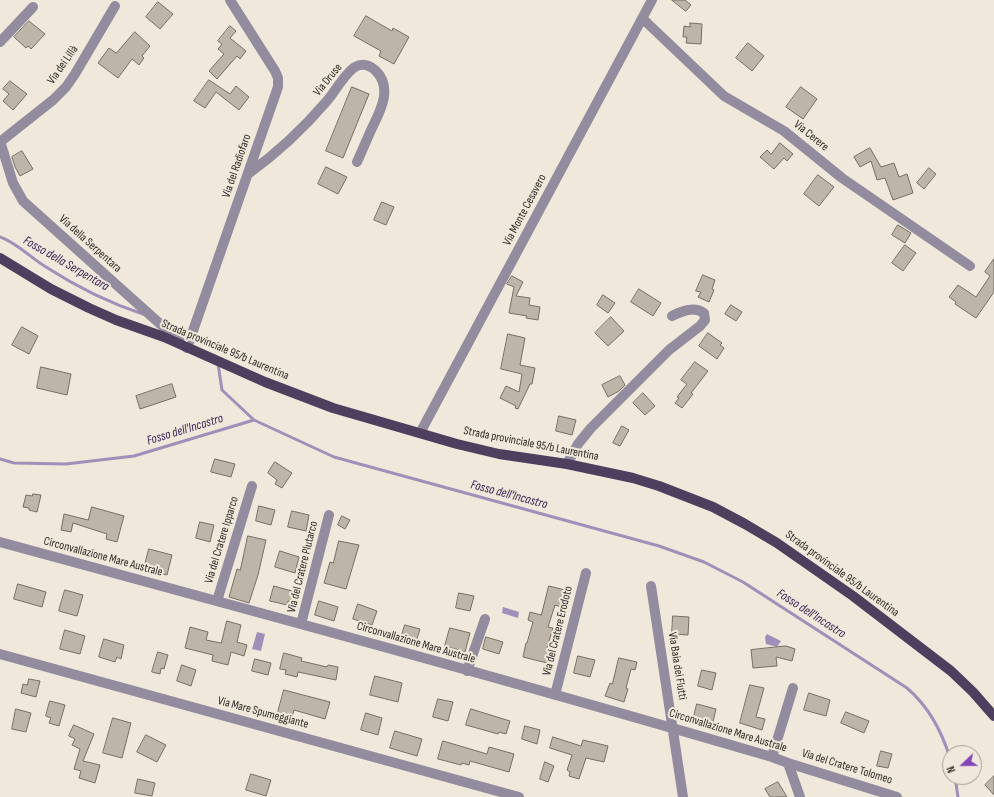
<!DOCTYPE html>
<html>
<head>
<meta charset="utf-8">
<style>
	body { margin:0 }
	#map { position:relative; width:994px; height:797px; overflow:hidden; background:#f0e9db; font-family:"Sofia Sans Condensed",sans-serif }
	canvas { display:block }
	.north { position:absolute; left:942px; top:745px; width:40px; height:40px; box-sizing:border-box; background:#f0e9db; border:1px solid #a29d92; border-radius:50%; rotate:248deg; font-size:11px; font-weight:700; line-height:16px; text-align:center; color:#2d2a25 }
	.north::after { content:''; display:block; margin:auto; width:14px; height:18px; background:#8345ba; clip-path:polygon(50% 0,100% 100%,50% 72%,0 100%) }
</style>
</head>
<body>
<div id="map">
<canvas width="994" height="797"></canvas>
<div class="north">N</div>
</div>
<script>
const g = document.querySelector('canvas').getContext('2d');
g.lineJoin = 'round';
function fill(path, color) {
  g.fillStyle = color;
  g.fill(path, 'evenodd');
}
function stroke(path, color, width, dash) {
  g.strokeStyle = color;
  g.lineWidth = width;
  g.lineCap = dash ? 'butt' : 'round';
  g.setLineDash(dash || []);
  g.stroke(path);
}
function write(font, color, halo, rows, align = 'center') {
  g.font = font + ' "Sofia Sans Condensed",sans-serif';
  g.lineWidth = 4;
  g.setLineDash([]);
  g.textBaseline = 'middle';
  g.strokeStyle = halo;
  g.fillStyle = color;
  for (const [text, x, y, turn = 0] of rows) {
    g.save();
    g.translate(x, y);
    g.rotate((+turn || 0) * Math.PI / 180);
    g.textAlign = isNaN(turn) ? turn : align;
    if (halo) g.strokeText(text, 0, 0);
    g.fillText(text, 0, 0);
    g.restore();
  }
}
const water = new Path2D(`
	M 503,607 L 519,612 L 518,618 L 502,613 Z
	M 257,632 L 265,634 L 261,651 L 252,649 Z
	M 767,634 L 781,641 L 777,647 L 766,644 L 765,637 Z`);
const stream = new Path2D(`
	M 0,237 C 17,243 31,258 46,267 C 77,287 109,303 143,314
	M 218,364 L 222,390 L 254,420
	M 0,459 L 14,463 L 66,464 L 134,456 L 254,420 L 334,457 L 659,546 L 704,562 L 743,582 L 907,688 C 928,706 942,732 950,758
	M 955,777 L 958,797`);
const building = new Path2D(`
	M 672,0 L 685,0 L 691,5 L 686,11 Z
	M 158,2 L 173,14 L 160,29 L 146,17 Z
	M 366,16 L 392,31 L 393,28 L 409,37 L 394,64 L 379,56 L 381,51 L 354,36 Z
	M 29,21 L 45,34 L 31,49 L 28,46 L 26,48 L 14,37 Z
	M 690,23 L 702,24 L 701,44 L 686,43 L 687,37 L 683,37 L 684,26 L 690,27 Z
	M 230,26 L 236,31 L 230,38 L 246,51 L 240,59 L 237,56 L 217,79 L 209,71 L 224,54 L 218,49 L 222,44 L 218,41 Z
	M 135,32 L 150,46 L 142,56 L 144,58 L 139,65 L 132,59 L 118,78 L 98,63 L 109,48 L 116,53 Z
	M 748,43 L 764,56 L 752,71 L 736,58 Z
	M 209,80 L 230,94 L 236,86 L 249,97 L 239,110 L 216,92 L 205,108 L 194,101 Z
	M 10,81 L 27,94 L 13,110 L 3,101 L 9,94 L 3,89 Z
	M 352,87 L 369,94 L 343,158 L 326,151 Z
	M 801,87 L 817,99 L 803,119 L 786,107 Z
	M 780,143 L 793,154 L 787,161 L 784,158 L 774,169 L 760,157 L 767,150 L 771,154 Z
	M 870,148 L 881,167 L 894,163 L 899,177 L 907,174 L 913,193 L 893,200 L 885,178 L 877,180 L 871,161 L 860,167 L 854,157 Z
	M 22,151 L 33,169 L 20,176 L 15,167 L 12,157 Z
	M 326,167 L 347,177 L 338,194 L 318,184 Z
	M 929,168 L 936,174 L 924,189 L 917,183 Z
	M 818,175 L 834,187 L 819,206 L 804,194 Z
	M 382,202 L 394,207 L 386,225 L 374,220 Z
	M 898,225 L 911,233 L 905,243 L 892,235 Z
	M 905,245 L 916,253 L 903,271 L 892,263 Z
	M 994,259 L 994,292 L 976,318 L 955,304 L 956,302 L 949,297 L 958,285 L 976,297 L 990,276 L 985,272 Z
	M 703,275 L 715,280 L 712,289 L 714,290 L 709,302 L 698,297 L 701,292 L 696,291 Z
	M 512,276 L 523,282 L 516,296 L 530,298 L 529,305 L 540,307 L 538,320 L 526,318 L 527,316 L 509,313 L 514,287 L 507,284 Z
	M 639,289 L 661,303 L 653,316 L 631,302 Z
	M 603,295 L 615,303 L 608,313 L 597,305 Z
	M 731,305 L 742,312 L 736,321 L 725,314 Z
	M 611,317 L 624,331 L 608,346 L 595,333 Z
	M 22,327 L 38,336 L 29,354 L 12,345 Z
	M 708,333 L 722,343 L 720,345 L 724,348 L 717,359 L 699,346 Z
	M 508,334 L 525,338 L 520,365 L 535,368 L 532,384 L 530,384 L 518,409 L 515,408 L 516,406 L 500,398 L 506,386 L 519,392 L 522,374 L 501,369 Z
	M 695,362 L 708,371 L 691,393 L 693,394 L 682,408 L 675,403 L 679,398 L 677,397 L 687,384 L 681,380 Z
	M 41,367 L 71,374 L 67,395 L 37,388 Z
	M 620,376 L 625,385 L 619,391 L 608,397 L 602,385 Z
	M 172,384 L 176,397 L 140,409 L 136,396 Z
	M 643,393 L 655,406 L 645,415 L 633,403 Z
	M 559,416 L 576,420 L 572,435 L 556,431 Z
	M 622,426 L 629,430 L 620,446 L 613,443 Z
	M 215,459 L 235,464 L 231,477 L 211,472 Z
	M 275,462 L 292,473 L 282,488 L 275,484 L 277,480 L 268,473 Z
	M 33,494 L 41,495 L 37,512 L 29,510 L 29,508 L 23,507 L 26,495 L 32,496 Z
	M 259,506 L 275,510 L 271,525 L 256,521 Z
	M 92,507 L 124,516 L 117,542 L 106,539 L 107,534 L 73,523 L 71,532 L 61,530 L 64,514 L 88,520 Z
	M 292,511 L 309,515 L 306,531 L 288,527 Z
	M 342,516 L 350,520 L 345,529 L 338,525 Z
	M 200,522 L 214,525 L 210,542 L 196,538 Z
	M 248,536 L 266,540 L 258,575 L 249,603 L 229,597 L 237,569 L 240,570 Z
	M 339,541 L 359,545 L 346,589 L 324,583 L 330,562 L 333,563 Z
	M 149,549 L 172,555 L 167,575 L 144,569 Z
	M 280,551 L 299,557 L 295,573 L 275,567 Z
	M 18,584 L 46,592 L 42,607 L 14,599 Z
	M 274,586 L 299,593 L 296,603 L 288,601 L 287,605 L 270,601 Z
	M 549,586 L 565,590 L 561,607 L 555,605 L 548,627 L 553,628 L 547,648 L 555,650 L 551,664 L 523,657 L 526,643 L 527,643 L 533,622 L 528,620 L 530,612 L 541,615 Z
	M 65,590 L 83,595 L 77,616 L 59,611 Z
	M 459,593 L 474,596 L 470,611 L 456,608 Z
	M 319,601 L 338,607 L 334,621 L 315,615 Z
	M 358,604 L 377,611 L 372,625 L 353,619 Z
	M 673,616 L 689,617 L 688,635 L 672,634 Z
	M 227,621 L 241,625 L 237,642 L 247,645 L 244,656 L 231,652 L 228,665 L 212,661 L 213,655 L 185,648 L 190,627 L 208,632 L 206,640 L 221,643 Z
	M 405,625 L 420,629 L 416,642 L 401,638 Z
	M 450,628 L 470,633 L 465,652 L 445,646 Z
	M 65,630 L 85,636 L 80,654 L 60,649 Z
	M 486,637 L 503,642 L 499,654 L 483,649 Z
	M 104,639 L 124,645 L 121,659 L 117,657 L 115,662 L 99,657 Z
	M 786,646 L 795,649 L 792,661 L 776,657 L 777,666 L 753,668 L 751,650 Z
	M 158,652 L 168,655 L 164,669 L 161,668 L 160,674 L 152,672 Z
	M 284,653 L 302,658 L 301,661 L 327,667 L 328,665 L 338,667 L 336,680 L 298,672 L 297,677 L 285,674 L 286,670 L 280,669 Z
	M 578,656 L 595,660 L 590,677 L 574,673 Z
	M 619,658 L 637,662 L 635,670 L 631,669 L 626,688 L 628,689 L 624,702 L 605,696 L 610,683 L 612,684 Z
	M 255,659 L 271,663 L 268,675 L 252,671 Z
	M 182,665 L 196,670 L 191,686 L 177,681 Z
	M 702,670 L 716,673 L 712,690 L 698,686 Z
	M 375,676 L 402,683 L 398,702 L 370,695 Z
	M 29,679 L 40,681 L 36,697 L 21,693 L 23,684 L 27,685 Z
	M 750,685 L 764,688 L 756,717 L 765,719 L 762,730 L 740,723 Z
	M 284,690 L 330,702 L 325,719 L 294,710 L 291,721 L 277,716 Z
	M 809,693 L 830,700 L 826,716 L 804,710 Z
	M 438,699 L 453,702 L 448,721 L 433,717 Z
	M 50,701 L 65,705 L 59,726 L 49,723 L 51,718 L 46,716 Z
	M 697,704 L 716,709 L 712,726 L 693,721 Z
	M 16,709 L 31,713 L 26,732 L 12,729 Z
	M 471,709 L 510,721 L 506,734 L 499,732 L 498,734 L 466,725 Z
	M 846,712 L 869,721 L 864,733 L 841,723 Z
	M 366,713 L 382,718 L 378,735 L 361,730 Z
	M 113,718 L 131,723 L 122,758 L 103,753 Z
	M 74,725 L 94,734 L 83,761 L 100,765 L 95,783 L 79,778 L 81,771 L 74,769 L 80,749 L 72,745 L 75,739 L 69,736 Z
	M 525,726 L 540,730 L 537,744 L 522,739 Z
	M 395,731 L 422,739 L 417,756 L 390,748 Z
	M 146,735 L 166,745 L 157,762 L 137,752 Z
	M 553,737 L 581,746 L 583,740 L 608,746 L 604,762 L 586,758 L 579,779 L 569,776 L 570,772 L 567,770 L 572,755 L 550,748 Z
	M 443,741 L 487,754 L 489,747 L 514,754 L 509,772 L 470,761 L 469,765 L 462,763 L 461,765 L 438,759 Z
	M 881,751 L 892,754 L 888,768 L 877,766 Z
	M 545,762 L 554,766 L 548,782 L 540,779 Z
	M 251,774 L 271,780 L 266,796 L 246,790 Z
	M 994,776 L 994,795 L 985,785 Z
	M 138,779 L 155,783 L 152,796 L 135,793 Z
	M 778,782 L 787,797 L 770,797 L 765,789 Z`);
const minor = new Path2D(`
	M 643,19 L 724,96 L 784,131 L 842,178 L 970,266
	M 0,42 L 33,7
	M 0,141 L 13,183 L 23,201 L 187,348 L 278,87 L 278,78 L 275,71 L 230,0
	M 0,142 L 53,100 L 66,87 L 75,74 L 115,6
	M 248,174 C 277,153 303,129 326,102 C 335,92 345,73 355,67 C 362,63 369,65 375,70 C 393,87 381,110 372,128 C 367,139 362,151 357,162
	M 420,433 L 652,0
	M 567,464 L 578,444 L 591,428 L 669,350 L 700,326 L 705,320 L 704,313 C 694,306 682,311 672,316
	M 0,542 C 258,612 516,682 772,757 L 788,763 L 800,797
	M 651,586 L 683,797
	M 217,601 L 252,486
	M 301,624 L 329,515
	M 0,654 L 519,797
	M 467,671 L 485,619
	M 555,695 L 586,573
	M 772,757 L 793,688
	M 788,763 L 897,797`);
const major = new Path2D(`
	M 0,258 L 51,289 L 89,308 L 116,320 L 164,337 L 265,382 L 333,408 L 457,444 L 499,454 L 567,464 L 633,478 L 659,486 L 713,507 L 745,524 L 777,543 L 853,596 L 951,671 L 973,692 L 994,716`);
const streetNames = [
	["Via dei Lillà",63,65,-55],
	["Via Druse",328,80,-51],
	["Via Cerere",811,136,39],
	["Via del Radiofaro",237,166,-71],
	["Via Monte Cesavero",525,210,-62],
	["Via della Serpentara",90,244,42],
	["Strada provinciale 95/b Laurentina",225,350,23],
	["Strada provinciale 95/b Laurentina",531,444,11],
	["Via del Cratere Ipparco",222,540,-73],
	["Circonvallazione Mare Australe",103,557,15],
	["Via del Cratere Plutarco",303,567,-76],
	["Strada provinciale 95/b Laurentina",842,574,36],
	["Via del Cratere Erodoto",558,631,-76],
	["Circonvallazione Mare Australe",416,643,16],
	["Via Baia dei Flutti",677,666,81],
	["Via Mare Spumeggiante",263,713,15],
	["Circonvallazione Mare Australe",728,731,17],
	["Via del Cratere Tolomeo",847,767,17]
];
const waterNames = [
	["Fosso della Serpentara",66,264,30],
	["Fosso dell'Incastro",185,430,-17],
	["Fosso dell'Incastro",509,495,15],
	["Fosso dell'Incastro",811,614,33]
];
fill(water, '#a28fb9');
stroke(stream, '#a28fb9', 3);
fill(building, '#bdb6a8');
stroke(building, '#756e62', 1);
stroke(minor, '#938b9e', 10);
stroke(major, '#4e3f5f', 10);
write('12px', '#2d2a25', '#f0e9db', streetNames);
write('italic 13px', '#381d52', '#f0e9db', waterNames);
</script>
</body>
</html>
